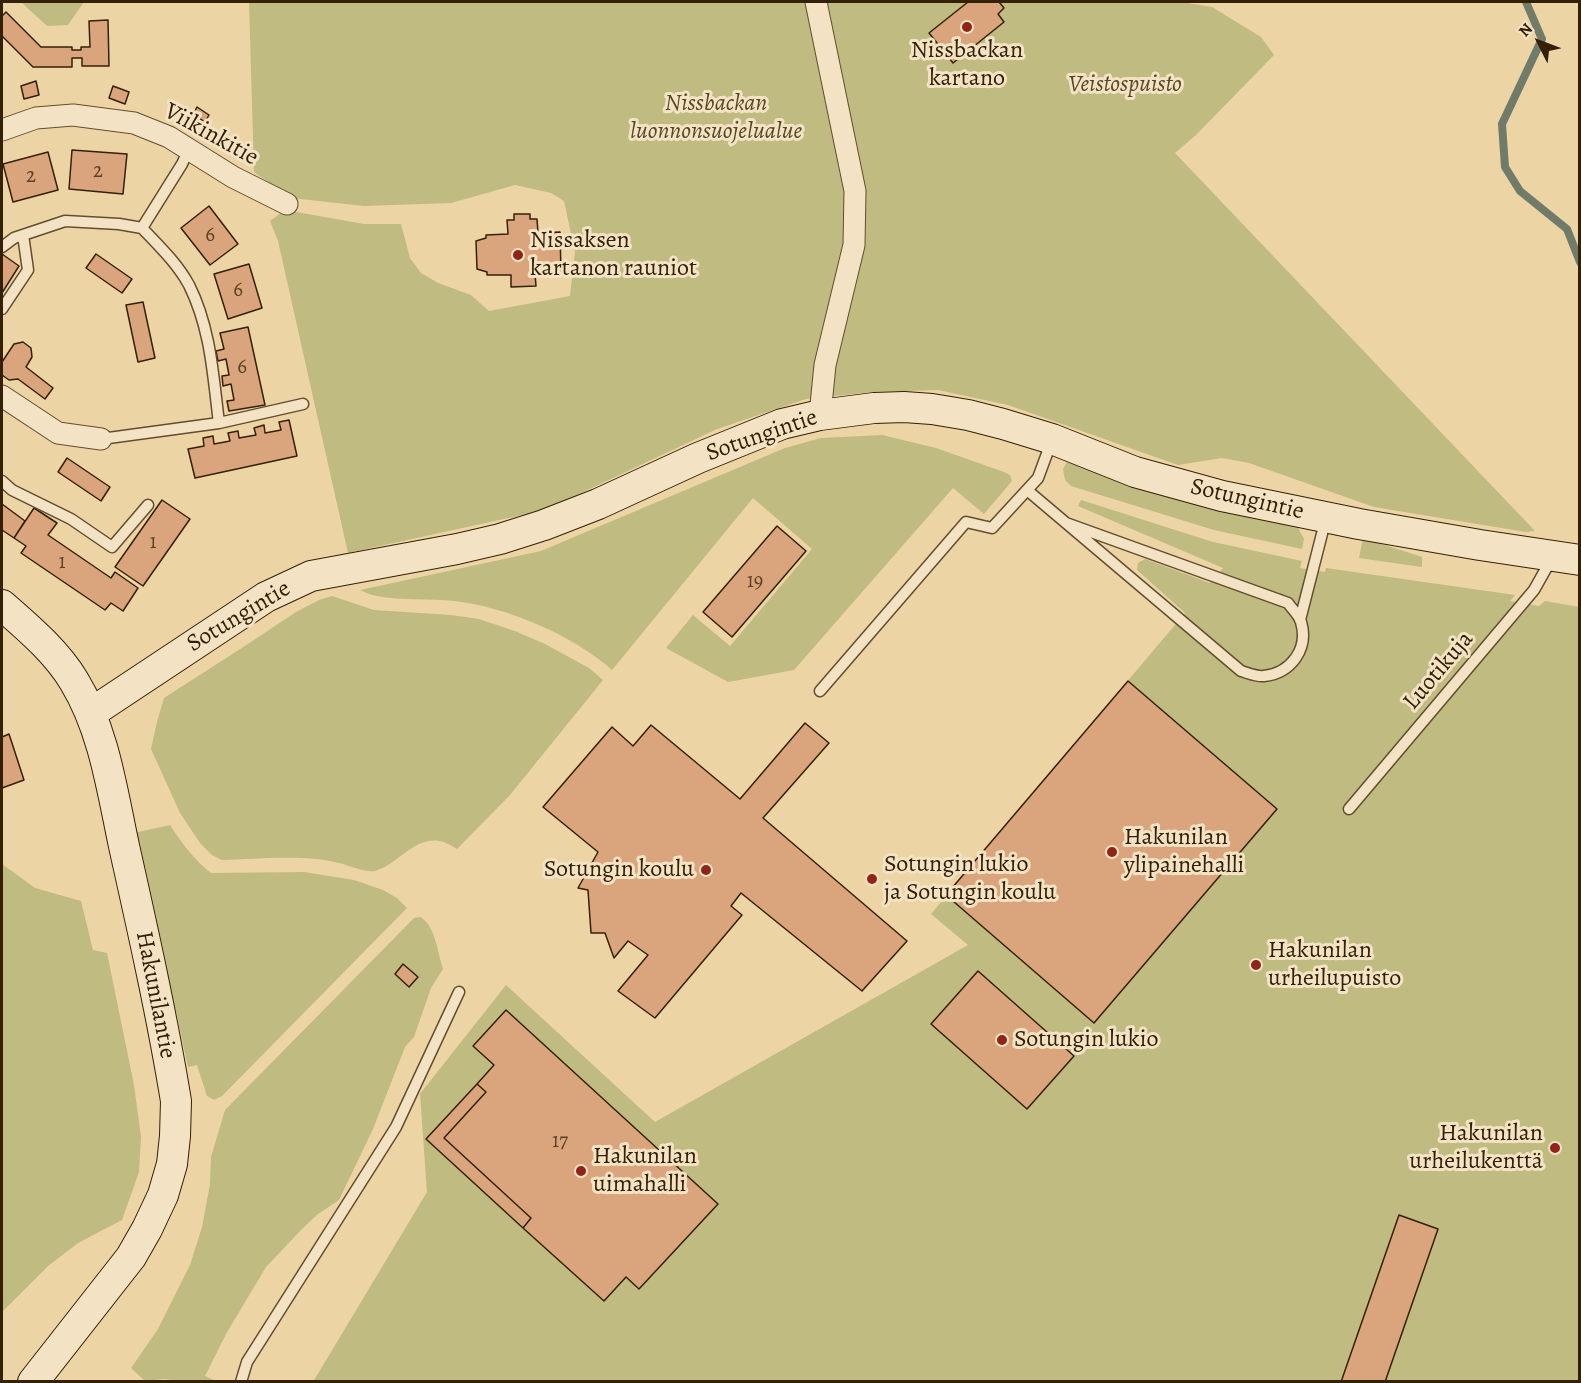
<!DOCTYPE html>
<html>
<head>
<meta charset="utf-8">
<style>
	body { margin:0 }
	#map { position:relative; width:1581px; height:1383px; overflow:hidden; background:#edd4a5; font-family:Alegreya,serif }
	canvas { display:block }
	.frame { position:absolute; inset:0; border:3px solid #332006; pointer-events:none }
	.north { position:absolute; left:1509px; top:12px; width:60px; height:60px; -webkit-text-stroke:4px #f3e3c4; paint-order:stroke; rotate:312deg; font-size:16px; font-weight:700; line-height:24px; text-align:center; color:#332006 }
	.north::after { content:''; display:block; margin:auto; width:21px; height:27px; background:#332006; clip-path:polygon(50% 0,100% 100%,50% 72%,0 100%) }
</style>
</head>
<body>
<div id="map">
<canvas width="1581" height="1383"></canvas>
<div class="frame"></div>
<div class="north">N</div>
</div>
<script>
const g = document.querySelector('canvas').getContext('2d');
g.lineJoin = 'round';
function fill(path, color) {
  g.fillStyle = color;
  g.fill(path, 'evenodd');
}
function stroke(path, color, width, dash) {
  g.strokeStyle = color;
  g.lineWidth = width;
  g.lineCap = dash ? 'butt' : 'round';
  g.setLineDash(dash || []);
  g.stroke(path);
}
function write(font, color, halo, rows, align = 'center') {
  g.font = font + ' Alegreya,serif';
  g.lineWidth = 6;
  g.setLineDash([]);
  g.textBaseline = 'middle';
  g.strokeStyle = halo;
  g.fillStyle = color;
  for (const [text, x, y, turn = 0] of rows) {
    g.save();
    g.translate(x, y);
    g.rotate((+turn || 0) * Math.PI / 180);
    g.textAlign = isNaN(turn) ? turn : align;
    if (halo) g.strokeText(text, 0, 0);
    g.fillText(text, 0, 0);
    g.restore();
  }
}
const green = new Path2D(`
	M 21,2 L 84,2 L 68,25 L 47,26 Z
	M 249,2 L 1182,2 L 1212,7 L 1261,37 L 1274,55 L 1197,134 L 1175,153 L 1535,531 L 1526,532 L 1374,507 L 1249,463 L 1222,458 L 1178,465 L 1008,405 L 938,390 L 871,392 L 806,399 L 717,429 L 545,510 L 348,553 L 278,241 L 270,221 L 285,210 L 364,224 L 401,224 L 410,258 L 421,273 L 438,283 L 471,295 L 489,311 L 570,296 L 575,252 L 564,201 L 551,193 L 515,185 L 451,203 L 364,206 L 291,198 L 254,172 Z
	M 882,435 L 936,448 L 1004,472 L 1010,475 L 1012,481 L 984,514 L 953,488 L 794,670 L 728,682 L 666,648 L 693,615 L 730,646 L 812,549 L 753,498 L 612,670 C 573,635 506,607 455,601 C 429,598 402,601 377,596 C 371,595 365,592 360,590 L 541,551 L 785,448 L 821,438 Z
	M 1067,462 L 1193,503 L 1296,524 L 1304,539 L 1302,549 L 1214,530 L 1071,486 L 1065,480 L 1063,469 Z
	M 1081,500 L 1213,542 L 1302,561 L 1300,568 L 1325,572 L 1326,568 L 1515,595 L 1510,601 L 1539,606 L 1545,601 L 1579,607 L 1579,1381 L 313,1382 L 427,1192 L 420,1094 L 506,985 L 655,1122 L 968,945 L 931,914 L 1185,613 L 1137,570 L 1138,563 L 1145,559 L 1210,583 L 1223,568 L 1078,506 Z
	M 1363,538 L 1422,557 L 1422,567 L 1359,558 Z
	M 332,596 L 374,610 L 451,615 L 479,619 L 515,631 L 545,644 L 589,668 L 603,680 L 510,795 L 457,849 C 452,846 446,842 440,841 C 413,837 399,864 375,871 C 367,873 347,865 339,863 C 305,854 258,859 222,860 L 212,855 L 200,843 L 180,813 L 151,749 L 157,722 L 164,698 L 251,642 L 296,612 L 319,600 Z
	M 170,825 C 182,843 194,860 211,873 L 304,872 L 354,880 L 383,890 L 397,898 L 407,908 L 222,1096 L 214,1100 L 207,1096 L 197,1065 L 188,1067 L 160,938 L 134,833 Z
	M 2,864 L 35,888 L 81,901 L 93,950 L 107,953 L 134,1085 L 141,1137 L 139,1172 L 122,1220 L 78,1243 L 48,1266 L 2,1312 Z
	M 420,917 C 435,924 438,954 443,969 L 431,988 L 414,1037 L 405,1047 L 373,1129 L 339,1200 L 318,1214 L 303,1228 L 266,1267 L 226,1334 L 205,1376 L 216,1381 L 188,1382 L 164,1379 L 145,1381 L 131,1368 L 158,1329 L 190,1265 L 202,1227 L 210,1184 L 211,1157 L 225,1110 L 414,918 Z`);
const stream = new Path2D(`
	M 1526,2 L 1542,39 L 1502,124 L 1505,167 L 1520,191 L 1567,229 L 1580,262`);
const building = new Path2D(`
	M 968,2 L 999,2 L 1004,8 L 998,14 L 1004,22 L 953,63 L 929,33 Z
	M 6,12 L 41,47 L 72,47 L 72,50 L 81,50 L 81,47 L 90,47 L 89,21 L 108,20 L 109,66 L 82,66 L 82,58 L 72,58 L 72,67 L 33,67 L 2,36 L 2,16 Z
	M 36,81 L 39,95 L 24,99 L 21,86 Z
	M 113,86 L 129,92 L 125,104 L 109,98 Z
	M 197,107 L 209,115 L 205,122 L 193,115 Z
	M 72,150 L 127,154 L 123,194 L 69,189 Z
	M 48,152 L 58,190 L 13,202 L 3,164 Z
	M 209,206 L 238,244 L 210,265 L 181,228 Z
	M 514,214 L 530,214 L 530,219 L 537,219 L 538,233 L 560,232 L 561,273 L 535,274 L 536,286 L 511,287 L 511,275 L 487,275 L 487,272 L 477,269 L 476,241 L 486,238 L 486,235 L 508,234 L 507,220 L 514,220 Z
	M 2,254 L 19,266 L 2,293 Z
	M 96,254 L 132,279 L 122,293 L 86,268 Z
	M 249,264 L 262,308 L 228,319 L 214,274 Z
	M 143,302 L 155,358 L 138,362 L 126,305 Z
	M 248,327 L 265,405 L 229,411 L 227,401 L 234,400 L 231,384 L 223,386 L 222,376 L 229,375 L 226,359 L 218,361 L 216,351 L 224,349 L 220,333 Z
	M 23,342 L 31,348 L 32,357 L 26,367 L 53,388 L 45,399 L 18,379 L 9,380 L 2,375 L 2,362 L 14,344 Z
	M 289,420 L 297,456 L 195,478 L 188,449 L 204,446 L 203,438 L 213,436 L 214,444 L 230,441 L 228,433 L 238,431 L 239,438 L 256,435 L 254,428 L 264,425 L 265,433 L 281,430 L 279,422 Z
	M 67,458 L 110,487 L 101,501 L 58,472 Z
	M 162,500 L 190,519 L 143,586 L 115,567 Z
	M 2,504 L 25,521 L 14,538 L 2,530 Z
	M 34,508 L 57,523 L 48,535 L 111,578 L 115,572 L 138,588 L 123,611 L 111,603 L 105,610 L 21,553 L 26,546 L 14,538 Z
	M 777,526 L 806,551 L 732,637 L 703,612 Z
	M 1128,681 L 1277,809 L 1094,1023 L 946,895 Z
	M 805,723 L 829,743 L 763,818 L 907,941 L 862,991 L 741,893 L 731,906 L 742,915 L 655,1018 L 618,991 L 648,955 L 628,941 L 614,958 L 605,933 L 591,933 L 588,890 L 578,888 L 598,852 L 543,807 L 612,727 L 633,746 L 651,725 L 740,799 Z
	M 9,734 L 24,780 L 2,788 L 2,737 Z
	M 403,964 L 418,977 L 409,987 L 395,974 Z
	M 978,971 L 1074,1056 L 1027,1109 L 931,1024 Z
	M 506,1010 L 718,1204 L 639,1289 L 626,1277 L 604,1301 L 523,1228 L 531,1218 L 444,1138 L 486,1092 L 477,1084 L 494,1065 L 473,1046 Z
	M 477,1084 L 486,1092 L 444,1138 L 531,1218 L 523,1228 L 426,1139 Z
	M 1399,1215 L 1438,1229 L 1385,1382 L 1341,1382 Z`);
const lane = new Path2D(`
	M 189,149 L 182,164 L 142,228 C 159,246 177,263 189,285 C 211,329 213,376 219,423 L 303,404
	M 2,247 L 14,238 L 65,221 L 119,224 L 142,228
	M 2,309 L 28,270 L 23,235
	M 101,439 L 219,423
	M 2,481 L 12,490 L 71,519 L 112,547 L 148,505
	M 1027,490 L 1241,671 C 1248,673 1257,677 1264,676 C 1291,673 1309,649 1301,622 C 1299,615 1292,609 1288,603 L 1066,523
	M 1300,620 L 1326,518
	M 820,691 L 966,522 L 992,528 L 1038,478 L 1052,440
	M 1349,809 L 1534,590 L 1552,558
	M 241,1382 L 247,1362 L 396,1127 L 459,992`);
const street = new Path2D(`
	M 816,2 L 855,191 L 854,245 L 825,365 L 820,415
	M 2,130 L 36,118 L 73,115 L 134,123 L 169,137 L 233,177 L 287,204
	M 2,396 L 58,433 L 101,439`);
const secondary = new Path2D(`
	M 2,605 C 27,627 56,651 74,681 C 104,730 112,790 124,846 C 143,931 162,1016 176,1101 L 175,1136 L 172,1164 L 163,1195 L 147,1229 L 131,1257 L 33,1382
	M 91,713 L 266,597 L 311,576 L 457,549 L 500,539 L 544,525 L 598,504 L 698,458 L 782,424 L 820,415 L 874,408 L 904,407 L 932,409 L 968,415 L 1003,424 L 1052,439 L 1135,472 L 1222,496 L 1359,524 L 1480,545 L 1580,560`);
const markers = [
	[967,27,6,"#8f2418"],
	[518,255,6,"#8f2418"],
	[1112,852,6,"#8f2418"],
	[706,870,6,"#8f2418"],
	[872,879,6,"#8f2418"],
	[1256,965,6,"#8f2418"],
	[1002,1040,6,"#8f2418"],
	[1555,1148,6,"#8f2418"],
	[581,1171,6,"#8f2418"]
];
const numberNames = [
	["2",98,172],
	["2",31,177],
	["6",210,236],
	["6",238,291],
	["6",242,368],
	["1",153,543],
	["1",62,563],
	["19",755,582],
	["17",560,1142]
];
const poiNames = [
	["Nissbackan",967,51,"center"],
	["kartano",967,79,"center"],
	["Nissaksen",530,241],
	["kartanon rauniot",530,269],
	["Hakunilan",1124,838],
	["ylipainehalli",1124,866],
	["Sotungin lukio",884,865],
	["ja Sotungin koulu",884,893],
	["Sotungin koulu",694,870,"right"],
	["Hakunilan",1268,951],
	["urheilupuisto",1268,979],
	["Sotungin lukio",1014,1040],
	["Hakunilan",1543,1134,"right"],
	["urheilukenttä",1543,1162,"right"],
	["Hakunilan",593,1157],
	["uimahalli",593,1185]
];
const parkNames = [
	["Veistospuisto",1125,85],
	["Nissbackan",716,104],
	["luonnonsuojelualue",716,132]
];
const streetNames = [
	["Viikinkitie",211,135,29],
	["Sotungintie",762,436,-19],
	["Sotungintie",1247,500,13],
	["Sotungintie",239,617,-31],
	["Luotikuja",1439,671,-50],
	["Hakunilantie",155,995,79]
];
fill(green, '#bfbb81');
stroke(stream, '#717b6a', 8);
fill(building, '#daa57d');
stroke(building, '#332006', 1.5);
stroke(lane, '#624d2e', 13);
stroke(street, '#624d2e', 23);
stroke(secondary, '#332006', 32);
stroke(lane, '#f3e3c4', 10);
stroke(street, '#f3e3c4', 21);
stroke(secondary, '#f3e3c4', 30);
for (const [x, y, r, color] of markers) {
  const dot = new Path2D();
  dot.arc(x, y, r, 0, 2 * Math.PI);
  g.fillStyle = color;
  g.fill(dot);
  stroke(dot, '#f3e3c4', 2);
}
write('21px', '#5d4124', null, numberNames);
write('24px', '#332006', '#f3e3c4', poiNames, 'left');
write('italic 24px', '#564725', '#f3e3c4', parkNames);
write('24px', '#332006', '#f3e3c4', streetNames);
</script>
</body>
</html>
